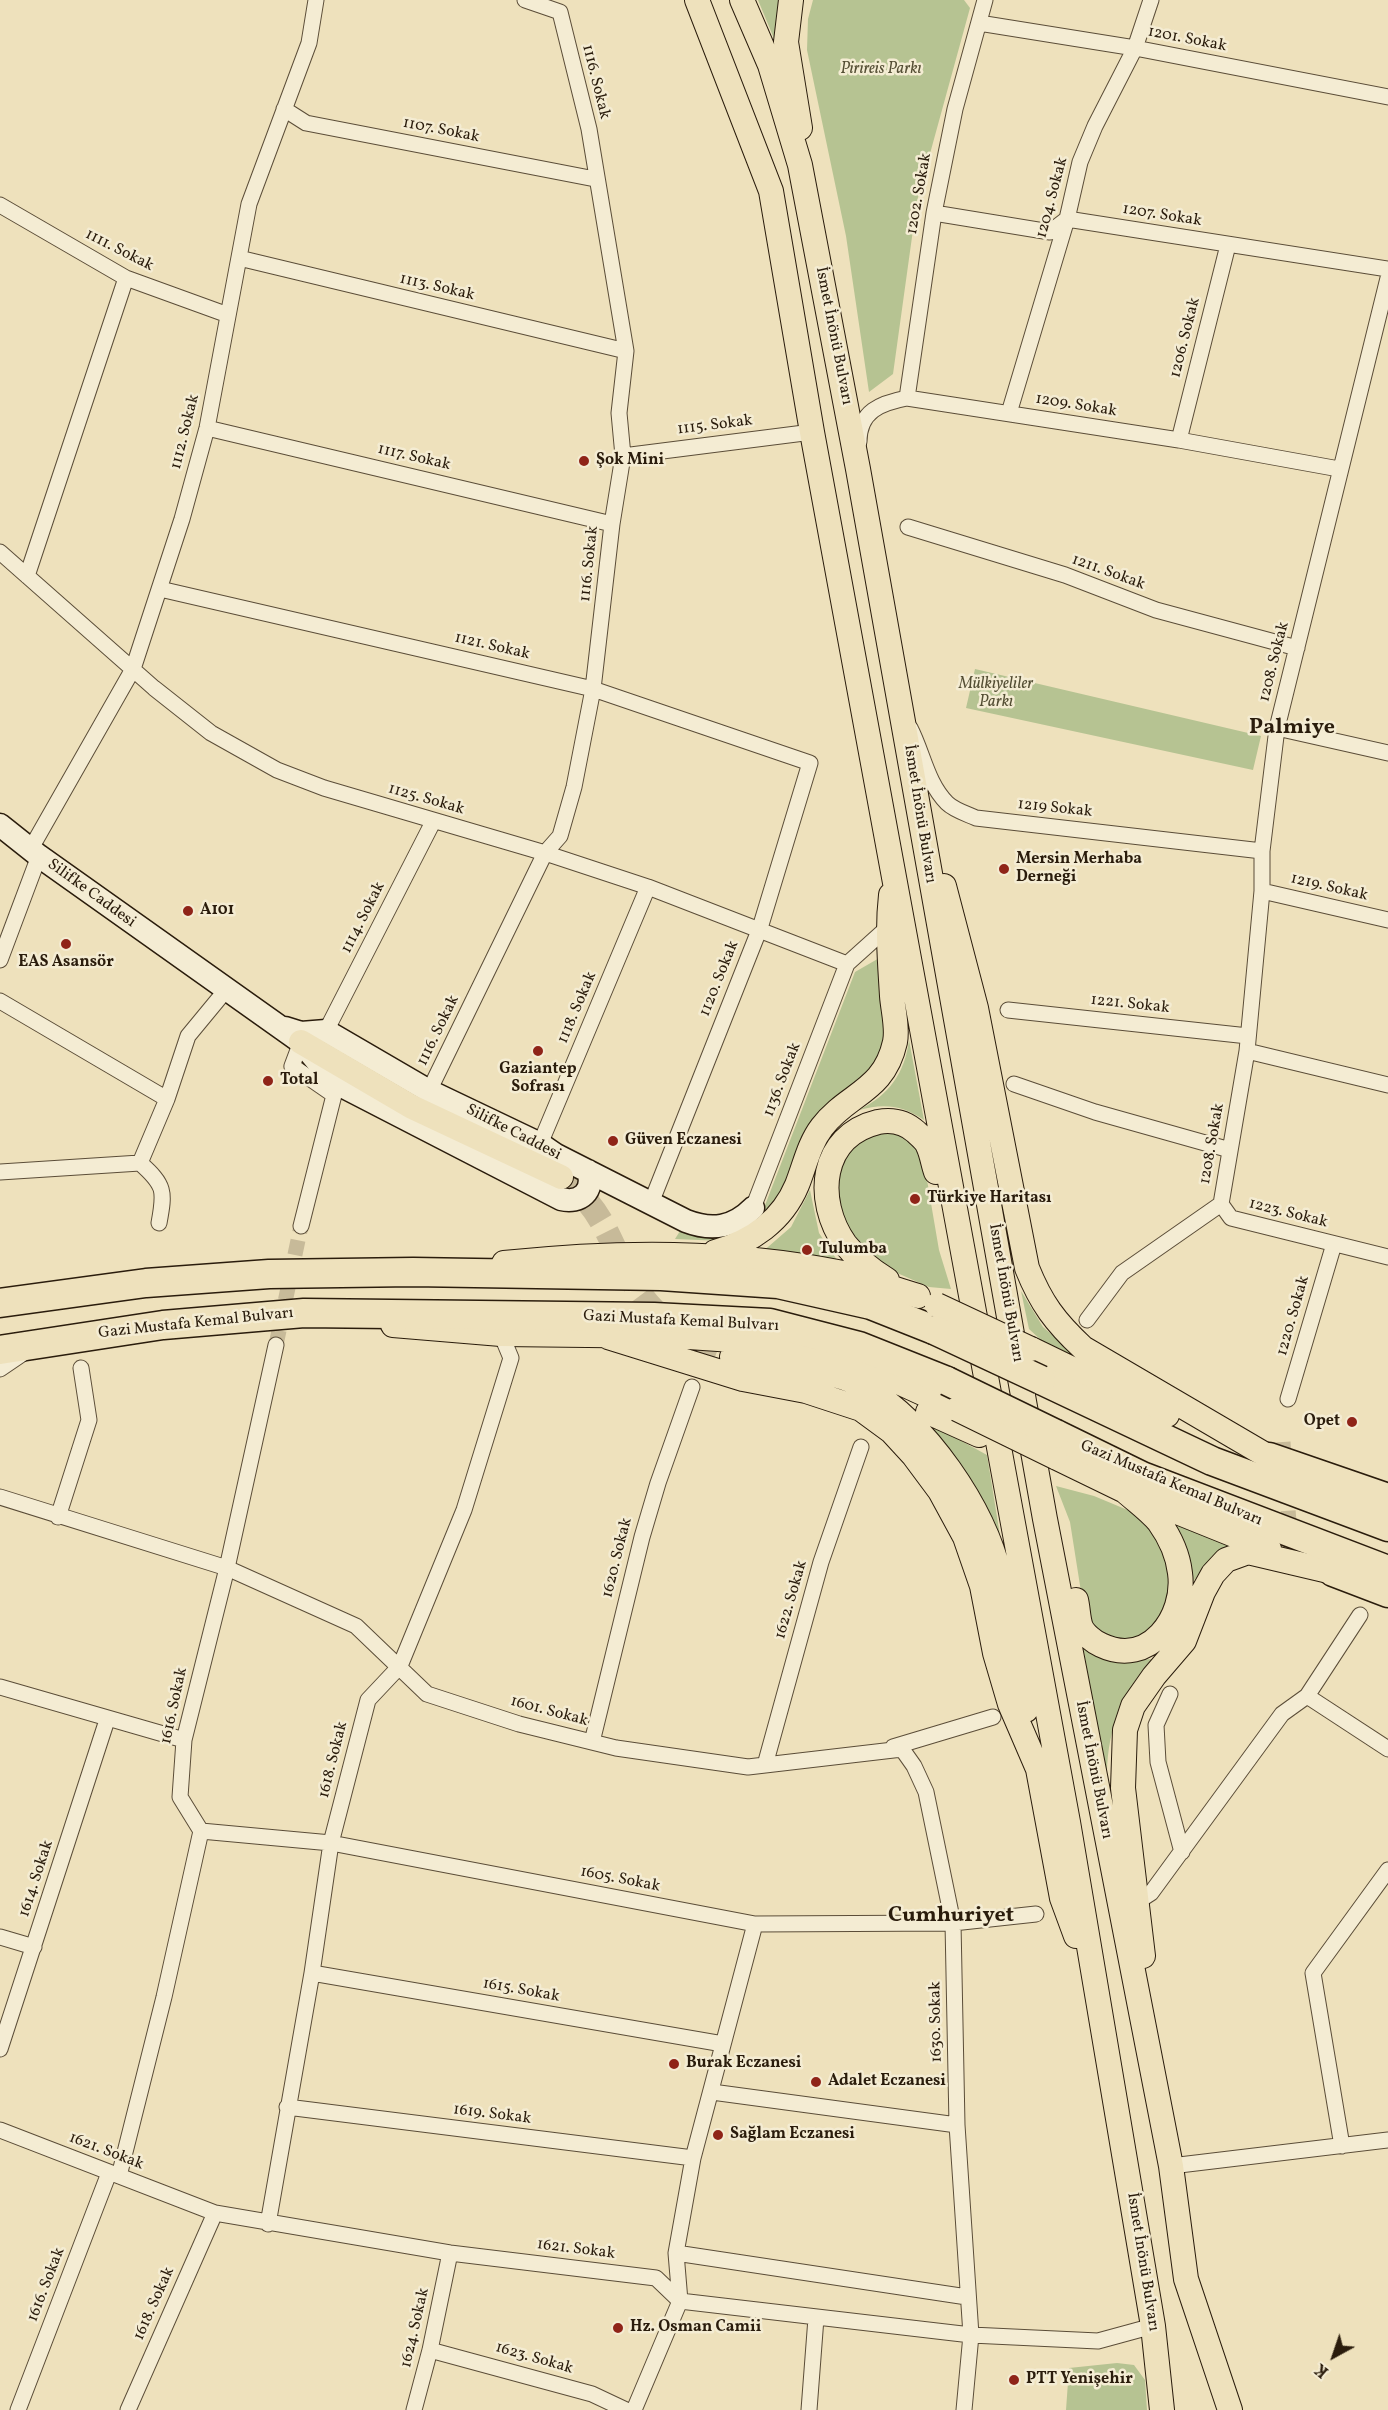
<!DOCTYPE html>
<html>
<head>
<meta charset="utf-8">
<style>
	body { margin:0 }
	#map { position:relative; width:1388px; height:2410px; overflow:hidden; background:#eee1bc; font-family:Vollkorn,serif }
	canvas { display:block }
	.north { position:absolute; left:1304px; top:2326px; width:60px; height:60px; -webkit-text-stroke:4px #f4ecd3; paint-order:stroke; rotate:220deg; font-size:16px; font-weight:700; line-height:24px; text-align:center; color:#2a1c0c }
	.north::after { content:''; display:block; margin:auto; width:21px; height:27px; background:#2a1c0c; clip-path:polygon(50% 0,100% 100%,50% 72%,0 100%) }
</style>
</head>
<body>
<div id="map">
<canvas width="1388" height="2410"></canvas>
<div class="north">K</div>
</div>
<script>
const g = document.querySelector('canvas').getContext('2d');
g.lineJoin = 'round';
function fill(path, color) {
  g.fillStyle = color;
  g.fill(path, 'evenodd');
}
function stroke(path, color, width, dash) {
  g.strokeStyle = color;
  g.lineWidth = width;
  g.lineCap = dash ? 'butt' : 'round';
  g.setLineDash(dash || []);
  g.stroke(path);
}
function write(font, color, halo, rows, align = 'center') {
  g.font = font + ' Vollkorn,serif';
  g.lineWidth = 5;
  g.setLineDash([]);
  g.textBaseline = 'middle';
  g.strokeStyle = halo;
  g.fillStyle = color;
  for (const [text, x, y, turn = 0] of rows) {
    g.save();
    g.translate(x, y);
    g.rotate((+turn || 0) * Math.PI / 180);
    g.textAlign = isNaN(turn) ? turn : align;
    if (halo) g.strokeText(text, 0, 0);
    g.fillText(text, 0, 0);
    g.restore();
  }
}
const green = new Path2D(`
	M 758,0 L 784,0 L 775,41 Z
	M 813,0 L 964,0 L 970,8 L 917,201 L 893,374 L 869,392 L 846,236 L 807,50 L 808,19 Z
	M 975,669 L 1261,736 L 1253,770 L 966,708 Z
	M 881,957 L 891,1037 L 783,1203 L 722,1241 L 675,1239 L 680,1231 L 677,1222 L 762,1213 L 855,972 Z
	M 909,1040 L 924,1120 C 903,1105 883,1103 859,1110 C 889,1095 905,1073 909,1040 Z
	M 887,1131 L 904,1136 L 917,1147 L 926,1174 L 939,1250 L 951,1289 L 929,1287 L 879,1265 L 847,1236 L 834,1178 L 853,1141 Z
	M 810,1190 L 819,1233 L 843,1269 L 761,1253 L 791,1227 Z
	M 1021,1291 L 1043,1327 L 1079,1358 L 1043,1342 L 1029,1329 Z
	M 905,1410 L 987,1455 L 1003,1554 Z
	M 1056,1486 L 1094,1496 L 1130,1511 L 1145,1521 L 1170,1554 L 1173,1603 L 1147,1640 L 1107,1641 L 1085,1617 L 1070,1522 Z
	M 1173,1519 L 1231,1547 L 1210,1559 L 1192,1583 L 1187,1549 Z
	M 1083,1646 L 1117,1661 L 1152,1659 C 1120,1695 1106,1734 1107,1782 Z
	M 1117,2363 L 1134,2365 L 1145,2380 L 1147,2410 L 1066,2410 L 1069,2368 Z`);
const streetTunnel = new Path2D(`
	M 276,1345 L 301,1226
	M 1283,1442 L 1293,1576`);
const primaryTunnel = new Path2D(`
	M 561,1177 C 605,1211 605,1234 630,1278 C 653,1318 689,1343 732,1357`);
const street = new Path2D(`
	M 979,23 L 1135,48 L 1388,97
	M 284,109 L 306,123 L 595,179
	M 0,205 L 126,278 L 228,315
	M 934,213 L 1050,232 L 1067,219 L 1388,269
	M 239,258 L 626,351
	M 907,398 L 934,213 L 955,109 L 985,0
	M 1009,413 L 1067,219 L 1080,162 L 1095,126 L 1135,48 L 1151,0
	M 207,428 L 612,524
	M 1179,440 L 1228,245
	M 859,442 C 859,411 881,403 907,398 L 1179,440 L 1339,469
	M 623,456 L 812,432
	M 908,527 L 1065,575 L 1156,610 L 1297,648
	M 0,552 L 154,688 L 211,733 L 277,770 L 324,788 L 545,853 L 648,887 L 847,964 L 887,928
	M 27,576 L 126,278
	M 160,589 L 593,689 L 810,763 L 760,928 L 651,1203
	M 910,728 C 923,753 927,783 947,803 C 954,810 967,814 976,818 L 1262,851
	M 1277,728 L 1388,753
	M 30,850 L 133,669 L 182,519 L 207,428 L 249,204 L 309,43 L 316,0
	M 1262,891 L 1388,920
	M 0,960 L 39,856
	M 0,1001 L 167,1099
	M 1008,1010 L 1248,1036
	M 326,1031 L 433,822
	M 301,1042 L 292,1066 L 334,1095 L 301,1226
	M 1247,1051 L 1388,1085
	M 1014,1084 L 1095,1112 L 1230,1150
	M 429,1091 L 545,853 L 560,836 L 574,787 L 593,689 L 612,524 L 623,456 L 619,413 L 626,351 L 589,129 L 560,12 L 525,0
	M 540,1144 L 648,887
	M 140,1163 L 167,1099 L 188,1036 L 226,990
	M 0,1172 L 140,1163 C 165,1185 165,1191 159,1223
	M 1221,1204 L 1247,1051 L 1262,891 L 1262,851 L 1277,728 L 1388,278
	M 1221,1204 L 1231,1218 L 1388,1257
	M 753,1208 L 847,964
	M 1087,1320 L 1122,1273 L 1221,1204
	M 0,1369 L 25,1352
	M 1288,1399 L 1334,1244
	M 0,1497 L 227,1568 L 356,1626 L 427,1694 L 519,1724 L 616,1748 L 748,1767 L 902,1749 L 914,1766 L 926,1792 L 953,1923 L 957,2125 L 971,2335 L 964,2410
	M 58,1517 L 89,1420 L 81,1368
	M 0,1687 L 184,1740
	M 1170,1694 L 1156,1725 L 1158,1762 L 1182,1852
	M 1307,1696 L 1388,1749
	M 592,1742 L 642,1537 L 658,1483 L 692,1387
	M 893,1747 L 993,1717
	M 765,1765 L 821,1562 L 861,1447
	M 201,1831 L 331,1843 L 755,1924 L 953,1923 L 1036,1914
	M 1137,1902 L 1151,1893 L 1282,1714 L 1307,1696 L 1360,1615
	M 0,1937 L 34,1947
	M 312,1973 L 723,2044
	M 0,2049 L 107,1720
	M 712,2092 L 957,2125
	M 287,2107 L 693,2158
	M 0,2130 L 215,2213 L 450,2253 L 656,2278 L 680,2301 L 971,2335 L 1098,2341 L 1153,2326
	M 1342,2146 L 1313,1973 L 1388,1870
	M 1171,2166 L 1388,2140
	M 119,2176 L 164,1997 L 201,1831 L 180,1797 L 184,1740 L 227,1568 L 276,1345
	M 268,2224 L 312,1973 L 331,1843 L 368,1700 L 400,1666 L 464,1510 L 511,1358 L 501,1334
	M 676,2253 L 967,2297
	M 430,2350 L 592,2394 L 626,2410
	M 18,2410 L 109,2173
	M 128,2410 L 215,2213
	M 414,2410 L 430,2350 L 450,2253
	M 634,2410 L 680,2301 L 676,2253 L 693,2158 L 755,1924
	M 809,2410 L 816,2318`);
const secondary = new Path2D(`
	M 0,825 L 39,856 L 301,1042 L 334,1082 L 561,1199 C 580,1204 595,1191 588,1171
	M 285,1028 L 301,1033 L 326,1031 L 429,1091 L 540,1144 L 556,1155 L 686,1221 C 712,1231 733,1228 753,1208`);
const primary = new Path2D(`
	M 697,0 L 771,191 L 812,432 L 1068,1822 L 1153,2326 L 1162,2410
	M 742,0 L 770,65 L 800,165 L 858,469 L 1045,1519 L 1171,2166 L 1186,2279 L 1230,2410
	M 791,0 L 786,42 L 800,128
	M 944,886 L 976,1008 L 1027,1268 C 1041,1303 1055,1322 1083,1348 L 1269,1457
	M 301,1042 L 412,1107 L 561,1177
	M 715,1252 C 751,1242 782,1221 797,1185 C 805,1165 809,1144 822,1127 C 848,1093 884,1092 895,1042 C 898,1028 893,1010 892,996 C 890,962 887,930 891,895
	M 504,1263 C 618,1251 730,1250 843,1273 C 868,1279 893,1289 918,1296
	M 887,1280 C 871,1270 857,1259 845,1244 C 814,1200 820,1136 878,1122 C 893,1119 905,1122 916,1132 C 920,1136 926,1140 928,1146 C 932,1154 933,1164 936,1172
	M 393,1325 L 501,1334 L 674,1336 L 762,1342 L 868,1368 L 957,1409
	M 608,1337 L 743,1379 L 806,1391 L 861,1409 L 891,1431 L 914,1456 L 940,1491 L 965,1537 L 982,1586 L 995,1653 L 1010,1704 L 1038,1769 L 1062,1898 L 1076,1936
	M 1031,1349 L 1167,1415
	M 732,1357 C 768,1363 835,1369 865,1387 C 927,1425 983,1506 1000,1576 C 1011,1620 1018,1666 1026,1710
	M 928,1412 L 979,1435
	M 1055,1457 L 1125,1491 L 1269,1549
	M 1076,1600 C 1078,1608 1078,1620 1081,1627 C 1084,1634 1094,1642 1101,1645 C 1149,1668 1186,1617 1180,1573 C 1178,1555 1169,1536 1159,1522 C 1150,1511 1136,1501 1125,1491
	M 1143,1956 L 1123,1788 L 1125,1730 L 1133,1706 L 1154,1676 L 1184,1641 L 1203,1592 L 1213,1574 L 1226,1560 L 1248,1552 L 1333,1572`);
const highway = new Path2D(`
	M 0,1303 L 146,1283 L 269,1274 L 413,1272 L 661,1276 L 778,1284 L 871,1305 L 934,1330
	M 0,1350 L 163,1325 L 304,1313 L 654,1317 L 770,1323 L 859,1346 L 947,1381
	M 1041,1380 L 1212,1461 L 1388,1527
	M 1056,1434 L 1142,1476 L 1388,1570
	M 1269,1457 L 1388,1498
	M 1333,1572 L 1388,1593`);
const primaryBridge = new Path2D(`
	M 937,1305 L 1031,1349
	M 957,1409 L 1055,1457`);
const highwayBridge = new Path2D(`
	M 934,1330 L 1041,1380
	M 947,1381 L 1056,1434`);
const markers = [
	[584,461,6,"#8f2418"],
	[1004,869,6,"#8f2418"],
	[188,911,6,"#8f2418"],
	[66,944,6,"#8f2418"],
	[538,1051,6,"#8f2418"],
	[268,1081,6,"#8f2418"],
	[613,1141,6,"#8f2418"],
	[915,1199,6,"#8f2418"],
	[807,1250,6,"#8f2418"],
	[1352,1422,6,"#8f2418"],
	[674,2064,6,"#8f2418"],
	[816,2082,6,"#8f2418"],
	[718,2135,6,"#8f2418"],
	[618,2328,6,"#8f2418"],
	[1014,2380,6,"#8f2418"]
];
const streetNames = [
	["1201. Sokak",1187,40,11],
	["1116. Sokak",595,82,76],
	["1107. Sokak",441,131,11],
	["1202. Sokak",920,194,-80],
	["1204. Sokak",1053,198,-75],
	["1207. Sokak",1162,216,9],
	["1111. Sokak",119,251,27],
	["1113. Sokak",437,288,13],
	["İsmet İnönü Bulvarı",833,336,79],
	["1206. Sokak",1186,338,-76],
	["1209. Sokak",1076,406,9],
	["1115. Sokak",715,426,-7],
	["1112. Sokak",186,432,-76],
	["1117. Sokak",414,458,13],
	["1116. Sokak",590,564,-84],
	["1211. Sokak",1108,573,20],
	["1121. Sokak",492,647,13],
	["1208. Sokak",1275,662,-76],
	["1125. Sokak",426,800,16],
	["1219 Sokak",1055,809,6],
	["İsmet İnönü Bulvarı",919,814,81],
	["1219. Sokak",1329,888,13],
	["Silifke Caddesi",91,894,36],
	["1114. Sokak",364,918,-63],
	["1120. Sokak",720,979,-68],
	["1221. Sokak",1130,1005,6],
	["1118. Sokak",578,1008,-67],
	["1116. Sokak",439,1031,-64],
	["1136. Sokak",783,1080,-69],
	["Silifke Caddesi",513,1133,27],
	["1208. Sokak",1213,1144,-80],
	["1223. Sokak",1288,1214,14],
	["İsmet İnönü Bulvarı",1005,1293,80],
	["1220. Sokak",1294,1316,-74],
	["Gazi Mustafa Kemal Bulvarı",681,1322,3],
	["Gazi Mustafa Kemal Bulvarı",196,1324,-6],
	["Gazi Mustafa Kemal Bulvarı",1171,1484,23],
	["1620. Sokak",618,1558,-76],
	["1622. Sokak",792,1600,-74],
	["1616. Sokak",175,1706,-78],
	["1601. Sokak",549,1712,15],
	["1618. Sokak",334,1760,-76],
	["İsmet İnönü Bulvarı",1093,1770,79],
	["1614. Sokak",37,1879,-72],
	["1605. Sokak",620,1880,11],
	["1615. Sokak",521,1991,10],
	["1630. Sokak",937,2022,-91],
	["1619. Sokak",492,2115,7],
	["1621. Sokak",106,2152,21],
	["1621. Sokak",576,2250,7],
	["İsmet İnönü Bulvarı",1142,2262,81],
	["1616. Sokak",47,2285,-69],
	["1618. Sokak",155,2304,-66],
	["1624. Sokak",416,2328,-77],
	["1623. Sokak",534,2359,16]
];
const parkNames = [
	["Pirireis Parkı",881,70],
	["Mülkiyeliler",996,685],
	["Parkı",996,703]
];
const poiNames = [
	["Şok Mini",596,461],
	["Mersin Merhaba",1016,860],
	["Derneği",1016,878],
	["A101",200,911],
	["EAS Asansör",66,963,"center"],
	["Gaziantep",538,1070,"center"],
	["Sofrası",538,1088,"center"],
	["Total",280,1081],
	["Güven Eczanesi",625,1141],
	["Türkiye Haritası",927,1199],
	["Tulumba",819,1250],
	["Opet",1340,1422,"right"],
	["Burak Eczanesi",686,2064],
	["Adalet Eczanesi",828,2082],
	["Sağlam Eczanesi",730,2135],
	["Hz. Osman Camii",630,2328],
	["PTT Yenişehir",1026,2380]
];
const districtNames = [
	["Palmiye",1292,729],
	["Cumhuriyet",951,1917]
];
fill(green, '#b6c392');
stroke(streetTunnel, '#c7ba99', 15, [15, 8]);
stroke(primaryTunnel, '#c7ba99', 24, [24, 12]);
stroke(street, '#5b4d38', 17);
stroke(secondary, '#2a1c0c', 25);
stroke(primary, '#2a1c0c', 26);
stroke(highway, '#2a1c0c', 31);
stroke(street, '#f4ecd3', 15);
stroke(secondary, '#f4ecd3', 22);
stroke(primary, '#eee1bc', 24);
stroke(highway, '#eee1bc', 28);
stroke(primaryBridge, '#2a1c0c', 26, []);
stroke(highwayBridge, '#2a1c0c', 31, []);
stroke(primaryBridge, '#eee1bc', 24);
stroke(highwayBridge, '#eee1bc', 28);
for (const [x, y, r, color] of markers) {
  const dot = new Path2D();
  dot.arc(x, y, r, 0, 2 * Math.PI);
  g.fillStyle = color;
  g.fill(dot);
  stroke(dot, '#f4ecd3', 2);
}
write('16px', '#2a1c0c', '#f4ecd3', streetNames);
write('italic 16px', '#544e34', '#f4ecd3', parkNames);
write('bold 16px', '#2a1c0c', '#f4ecd3', poiNames, 'left');
write('bold 22px', '#2a1c0c', '#f4ecd3', districtNames);
</script>
</body>
</html>
